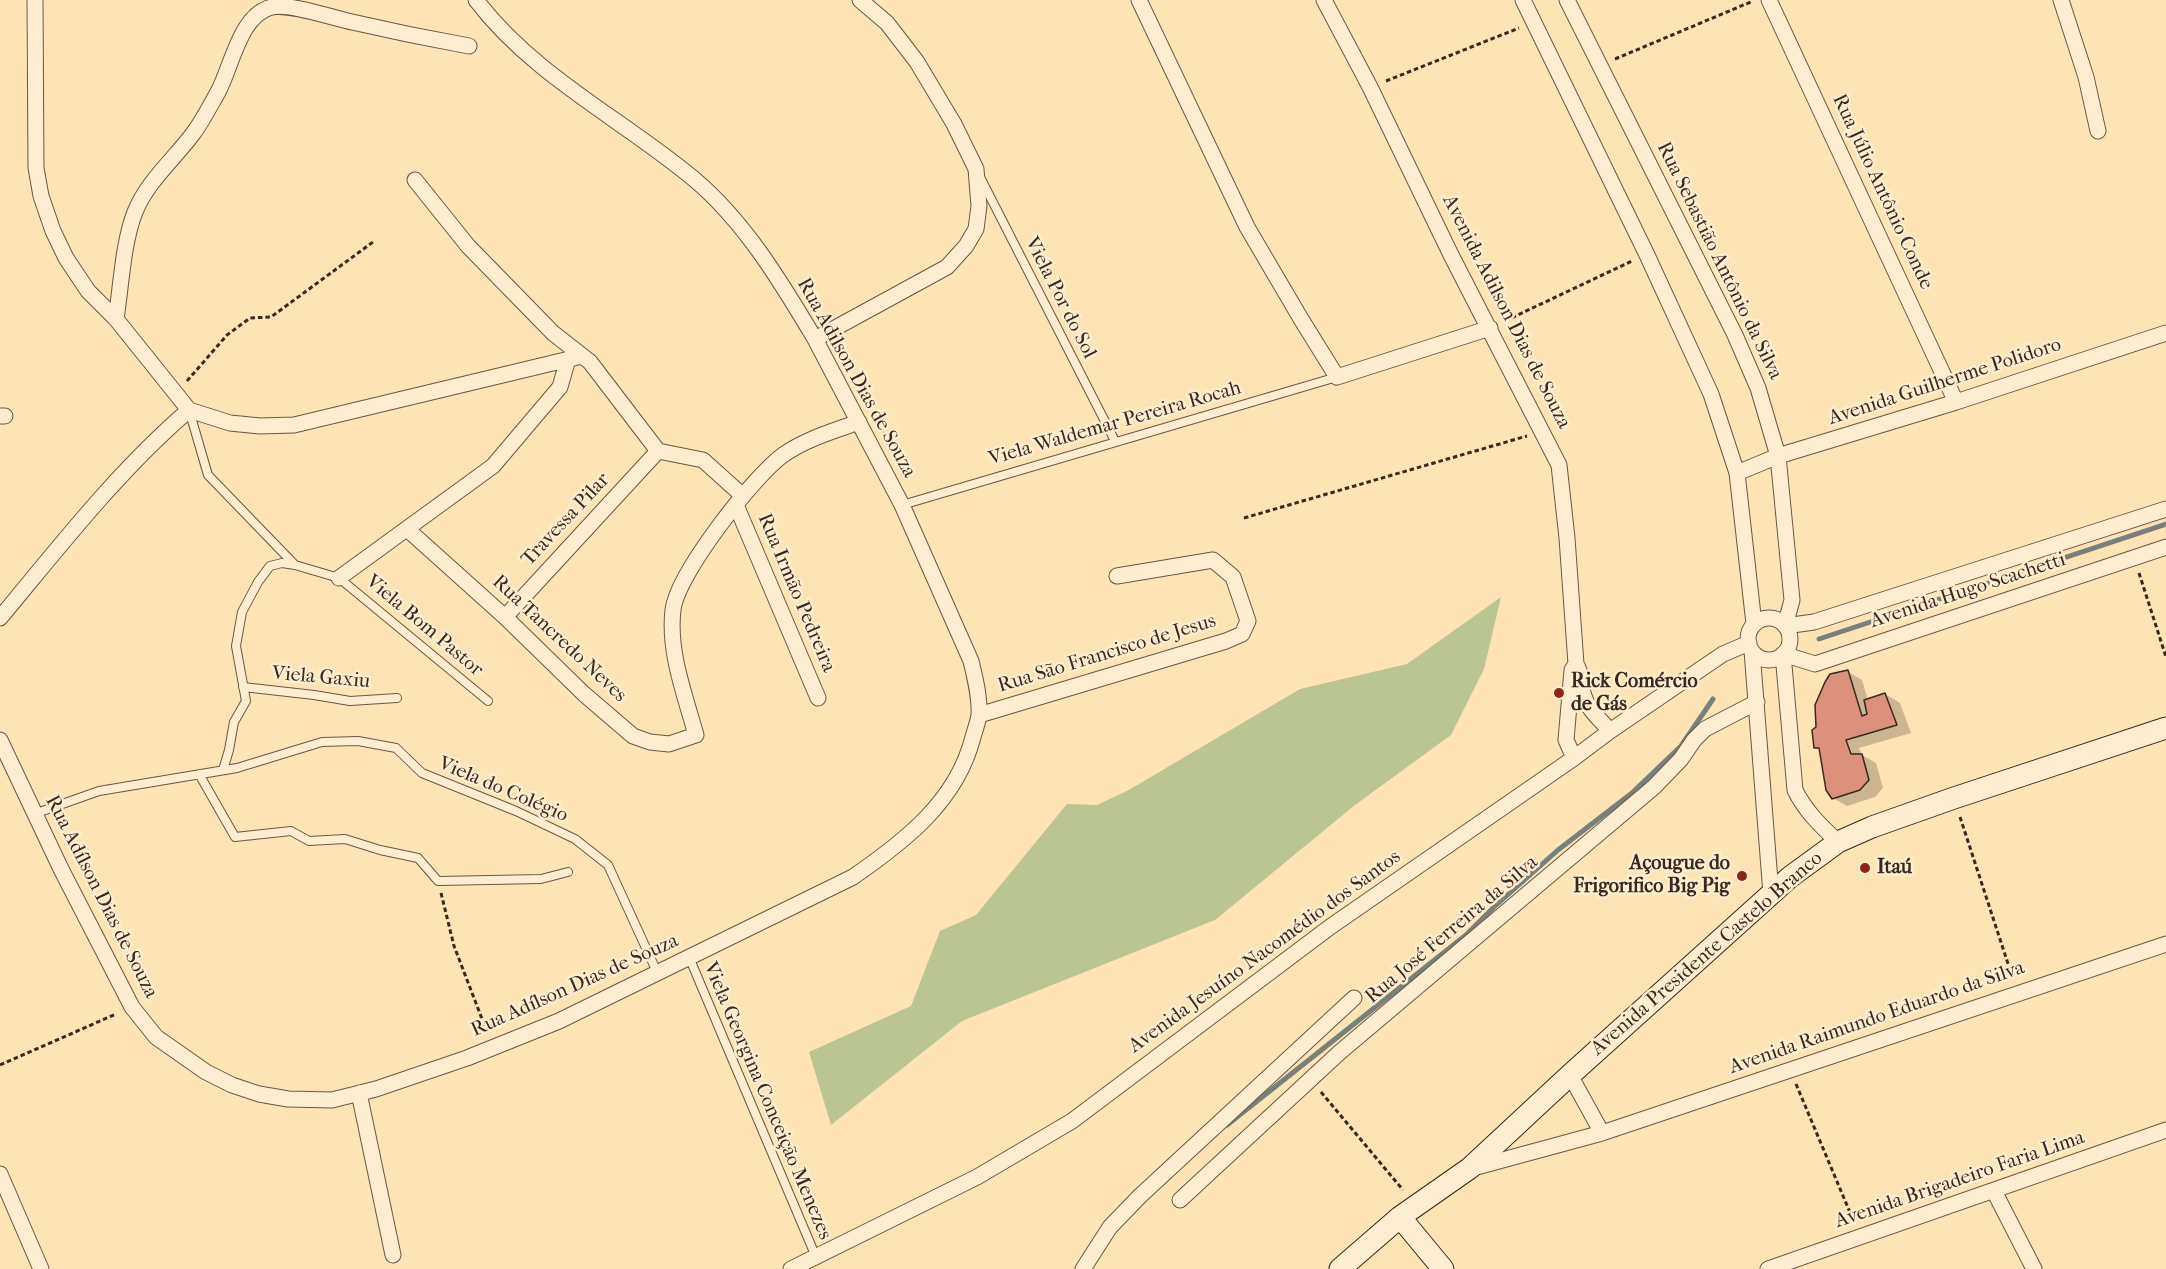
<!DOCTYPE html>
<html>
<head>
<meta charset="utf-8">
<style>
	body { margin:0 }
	canvas { display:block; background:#fee3b4 }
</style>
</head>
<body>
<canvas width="2166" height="1269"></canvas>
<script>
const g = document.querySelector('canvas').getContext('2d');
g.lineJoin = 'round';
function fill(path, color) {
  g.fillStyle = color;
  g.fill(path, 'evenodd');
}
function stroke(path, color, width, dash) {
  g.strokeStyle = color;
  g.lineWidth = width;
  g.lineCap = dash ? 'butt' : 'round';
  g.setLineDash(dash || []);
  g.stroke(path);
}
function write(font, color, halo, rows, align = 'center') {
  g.font = font + ' "IM FELL French Canon",serif';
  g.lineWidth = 5;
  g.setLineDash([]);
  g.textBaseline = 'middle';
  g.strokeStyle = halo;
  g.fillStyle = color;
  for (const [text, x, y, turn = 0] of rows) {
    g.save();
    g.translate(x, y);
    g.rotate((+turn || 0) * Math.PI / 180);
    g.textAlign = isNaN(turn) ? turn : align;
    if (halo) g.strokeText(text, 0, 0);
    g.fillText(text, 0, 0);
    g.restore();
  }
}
const green = new Path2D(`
	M 1501,597 L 1484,669 L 1451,735 L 1355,805 L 1215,920 L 962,1021 L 831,1125 L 809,1052 L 911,1006 L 940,931 L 976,915 L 1067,804 L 1097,805 L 1127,791 L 1300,689 L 1407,664 Z`);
const shadow = new Path2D(`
	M 1848,672 L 1862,680 L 1868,700 L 1885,694 L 1900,703 L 1911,733 L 1859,748 L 1862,755 L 1876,763 L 1883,788 L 1875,797 L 1847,806 L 1833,798 L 1821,750 L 1816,747 L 1818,728 Z`);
const stream = new Path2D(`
	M 1819,639 L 2166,524
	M 1227,1125 L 1466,935 L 1495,906 L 1558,850 L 1632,793 L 1681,746 L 1713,699`);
const building = new Path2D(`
	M 1848,670 L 1862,716 L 1867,714 L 1864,700 L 1885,693 L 1897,725 L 1846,740 L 1851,754 L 1862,754 L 1869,780 L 1860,790 L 1832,799 L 1826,790 L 1819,748 L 1814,748 L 1812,730 L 1816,727 L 1815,705 L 1825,682 L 1830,674 Z`);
const path = new Path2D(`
	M 1615,59 L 1753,1
	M 1386,81 L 1519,28
	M 1505,321 L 1632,261
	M 187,381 L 227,335 L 250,318 L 271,317 L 373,242
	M 1244,518 L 1527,436
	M 2139,573 L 2166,657
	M 1960,817 L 2013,979
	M 441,893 L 454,946 L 487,1032
	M 0,1065 L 116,1014
	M 1796,1084 L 1854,1222
	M 1321,1092 L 1403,1190`);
const lane = new Path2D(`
	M 980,177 L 1115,441
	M 189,410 L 208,475 L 295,565
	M 902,505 L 1337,377
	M 243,687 L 314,695 L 350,701 L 397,698
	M 223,770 L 229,750 L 234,722 L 246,701 L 236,646 L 242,612 L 258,582 L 270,566 L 282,563 L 295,565 L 339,578 L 488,701
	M 199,774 L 235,837 L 291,831 L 309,841 L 345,839 L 380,850 L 418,858 L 438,881 L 541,879 L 568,872
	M 34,814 L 99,791 L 237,768 L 322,742 L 358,741 L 396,748 L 422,773 L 516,811 L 575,839 L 608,865 L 657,972
	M 689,957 L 816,1257`);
const street = new Path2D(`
	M 35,0 L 36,168 L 41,196 L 53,231 L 66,258 L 88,291 L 116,319 L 189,410
	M 1139,0 L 1247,227 L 1301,319 L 1337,377 L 1490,328
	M 1324,0 L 1370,87 L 1451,255 L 1559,465 L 1567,538 L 1576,664 L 1572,670 L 1566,740 L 1574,758
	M 1523,0 L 1647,255 L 1711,394 L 1737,473 L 1754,624
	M 1567,0 L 1735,335 L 1758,388 L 1778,456 L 1792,600 L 1785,626 L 1814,622 L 2166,509
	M 1769,0 L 1956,402
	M 2061,0 L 2086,77 L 2098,131
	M 415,180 L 468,246 L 553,333 L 590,362 L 658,451 L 703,460 L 743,496
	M 116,319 C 121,287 123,242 135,212 C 147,182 173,160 192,135 C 202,122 210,106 218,92 C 232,66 240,14 272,7 C 290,3 333,18 352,22 C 391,31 430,39 469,46
	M 815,339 L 947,267 L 966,246 L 976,229 L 979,206 L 976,169 L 954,124 L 917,62 L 887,23 L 860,0
	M 189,410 L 230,423 L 260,426 L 294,425 L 582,356
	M 0,416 L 5,416
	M 1737,473 L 1778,456 L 1956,402 L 2166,333
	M 736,505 L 818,698
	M 407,529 L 505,617 L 584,694 L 633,736 L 650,742 L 669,744 L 696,735 C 685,695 668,652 673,610 C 677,574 753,477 783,455 C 806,439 833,431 859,422
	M 339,578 L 493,466 L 560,387 L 568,359
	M 505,617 L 658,451
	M 0,618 C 60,546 118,471 189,410
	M1748 639a21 21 0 1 1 42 0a21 21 0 1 1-42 0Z
	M 1752,651 L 1771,894
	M 1576,664 C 1583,674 1580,685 1584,696 C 1588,710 1601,720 1610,731
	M 979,715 L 1226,641 L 1242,634 L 1248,621 L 1233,577 L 1213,560 L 1117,576
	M 0,740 L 61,869 L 132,1007 L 156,1037 L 206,1072 L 232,1085 L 259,1094 L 288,1099 L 332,1100 L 376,1089 L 467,1058 L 559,1021 L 853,877 C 905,841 957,801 973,737 C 975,730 978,722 979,715 C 980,697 975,678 971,661 L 902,505 L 815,339 C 781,282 745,222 694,179 C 622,119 534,76 476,0
	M 1838,842 C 1822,827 1805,811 1795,790 L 1783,654 L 1815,664 L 2166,547
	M 1570,1075 L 1602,1133
	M 359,1093 L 393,1255
	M 1473,1168 L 1602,1133 L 2166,944
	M 0,1174 L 41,1269
	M 1994,1191 L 2034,1269
	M 1180,1200 L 1340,1052 L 1654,787 L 1681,759 L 1694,740 L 1705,729 L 1757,702
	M 791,1269 L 977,1177 L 1072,1121 L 1330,927 L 1574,758 L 1610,731 L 1723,654 L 1749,643
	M 1083,1269 L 1110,1227 L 1140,1196 L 1354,998
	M 1768,1269 L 2166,1130`);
const secondary = new Path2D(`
	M 1400,1217 L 1443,1269
	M 1340,1269 L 1400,1217 L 1470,1168 L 1570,1075 L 1790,877 L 1838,842 L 1872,827 L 1954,798 L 2166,728`);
const markers = [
	[1559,693,6,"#8f2418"],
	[1865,868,6,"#8f2418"],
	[1742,876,6,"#8f2418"]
];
const streetNames = [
	["Rua Júlio Antônio Conde",1882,192,65],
	["Rua Sebastião Antônio da Silva",1719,261,64],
	["Viela Por do Sol",1060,298,63],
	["Avenida Adilson Dias de Souza",1506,312,63],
	["Rua Adilson Dias de Souza",856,378,61],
	["Avenida Guilherme Polidoro",1945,382,-18],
	["Viela Waldemar Pereira Rocah",1115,424,-16],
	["Travessa Pilar",566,520,-47],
	["Avenida Hugo Scachetti",1968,591,-18],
	["Rua Irmão Pedreira",796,593,67],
	["Viela Bom Pastor",424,626,40],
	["Rua Tancredo Neves",559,639,43],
	["Rua São Francisco de Jesus",1107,654,-17],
	["Viela Gaxiu",321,678,5],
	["Viela do Colégio",503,790,23],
	["Rua Adílson Dias de Souza",101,897,63],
	["Rua José Ferreira da Silva",1452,930,-40],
	["Avenida Jesuíno Nacomédio dos Santos",1265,952,-36],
	["Avenida Presidente Castelo Branco",1707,954,-41],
	["Rua Adílson Dias de Souza",575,986,-24],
	["Avenida Raimundo Eduardo da Silva",1877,1018,-19],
	["Viela Georgina Conceição Menezes",767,1101,67],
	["Avenida Brigadeiro Faria Lima",1960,1180,-19]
];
const poiNames = [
	["Rick Comércio",1571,682],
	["de Gás",1571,705],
	["Açougue do",1730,864,"right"],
	["Frigorifico Big Pig",1730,887,"right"],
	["Itaú",1877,868]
];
fill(green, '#bac592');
fill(shadow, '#0003');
stroke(stream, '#788179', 5);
fill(building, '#db917a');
stroke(building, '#38281e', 1.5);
stroke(lane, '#6a5744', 10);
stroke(street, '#6a5744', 17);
stroke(secondary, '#38281e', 23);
stroke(path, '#38281e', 3, [4.5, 3]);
stroke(lane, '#feedce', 8);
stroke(street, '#feedce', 15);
stroke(secondary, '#feedce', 21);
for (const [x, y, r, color] of markers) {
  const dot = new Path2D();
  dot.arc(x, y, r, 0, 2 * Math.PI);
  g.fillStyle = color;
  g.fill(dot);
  stroke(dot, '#feedce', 2);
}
write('20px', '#38281e', '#feedce', streetNames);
write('bold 20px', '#38281e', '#feedce', poiNames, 'left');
</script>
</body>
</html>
